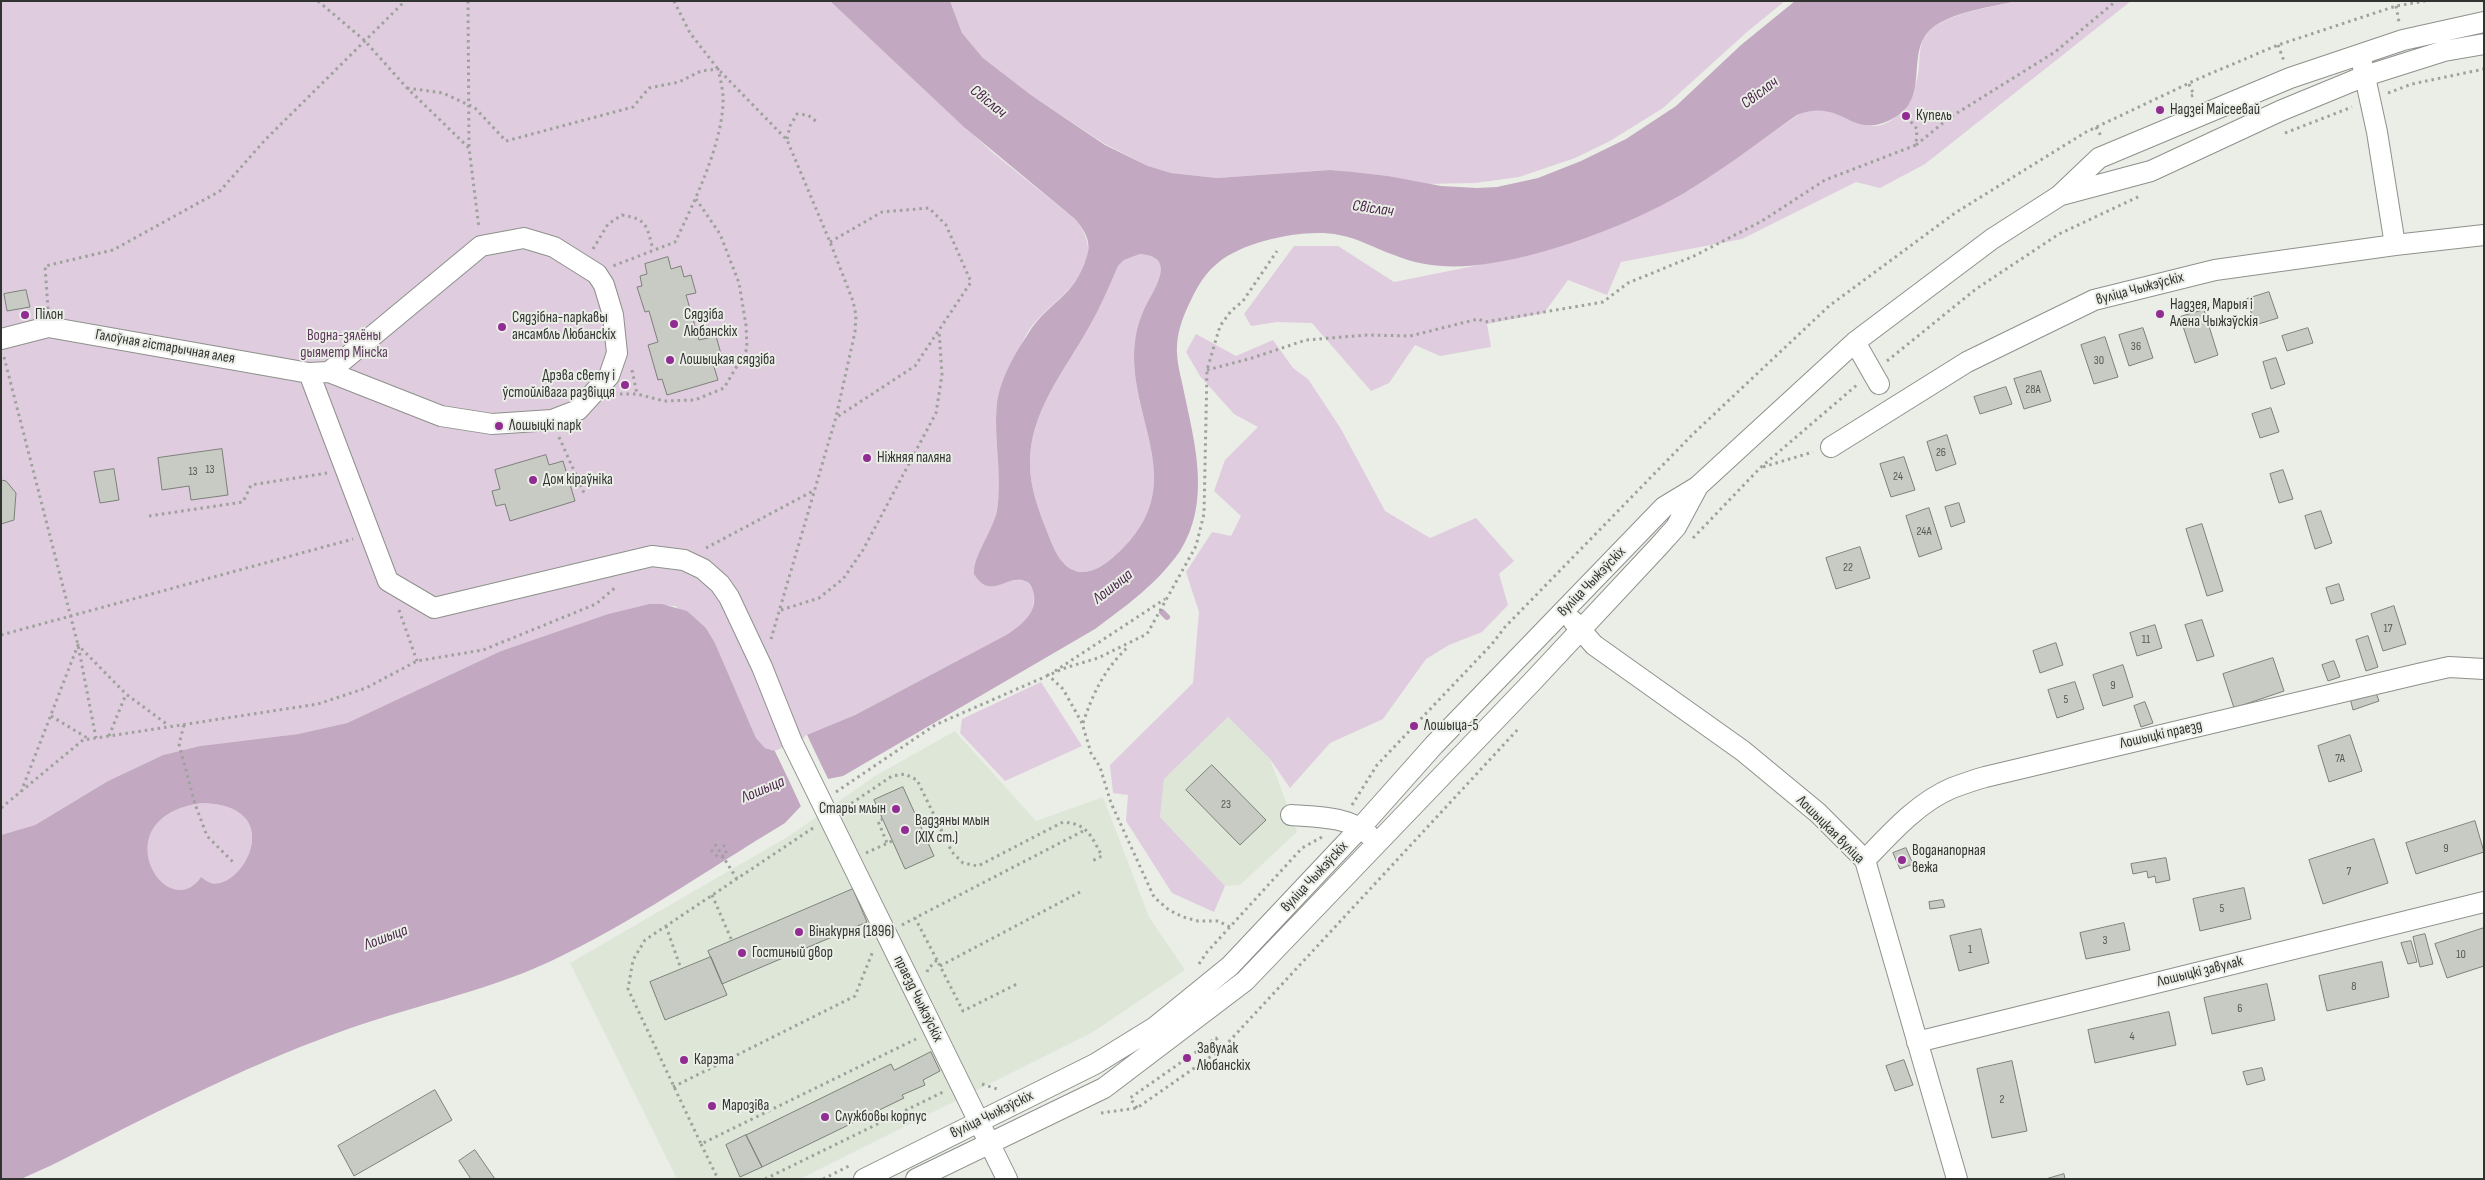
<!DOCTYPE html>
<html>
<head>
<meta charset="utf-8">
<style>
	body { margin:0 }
	#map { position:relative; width:2485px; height:1180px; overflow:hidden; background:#eaeee7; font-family:"Sofia Sans Condensed",sans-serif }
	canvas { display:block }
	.frame { position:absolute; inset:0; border:2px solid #313330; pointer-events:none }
</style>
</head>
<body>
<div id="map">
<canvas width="2485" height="1180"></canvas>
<div class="frame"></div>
</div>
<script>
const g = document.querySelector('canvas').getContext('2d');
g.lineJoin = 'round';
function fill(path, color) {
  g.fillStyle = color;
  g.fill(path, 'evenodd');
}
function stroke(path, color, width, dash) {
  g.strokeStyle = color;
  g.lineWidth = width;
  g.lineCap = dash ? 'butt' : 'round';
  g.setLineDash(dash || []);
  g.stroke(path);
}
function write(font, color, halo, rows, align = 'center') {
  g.font = font + ' "Sofia Sans Condensed",sans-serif';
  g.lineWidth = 4;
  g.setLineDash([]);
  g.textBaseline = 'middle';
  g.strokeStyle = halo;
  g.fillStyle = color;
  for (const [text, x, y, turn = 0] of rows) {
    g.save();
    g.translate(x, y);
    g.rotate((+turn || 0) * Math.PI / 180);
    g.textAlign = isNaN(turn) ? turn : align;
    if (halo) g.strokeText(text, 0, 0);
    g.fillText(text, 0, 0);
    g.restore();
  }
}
const built = new Path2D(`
	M 1228,717 L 1270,759 L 1297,832 L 1240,885 L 1225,886 L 1160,817 L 1164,779 Z
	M 955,731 L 1036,821 L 1103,797 L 1149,917 L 1185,970 L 1093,1032 L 800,1179 L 677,1179 L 570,963 L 789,836 L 875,776 Z`);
const green = new Path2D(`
	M 1,1 L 830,1 L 992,152 L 1075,219 C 1111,264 1065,291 1036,321 C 1025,333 1019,350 1012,364 C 1005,376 999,389 997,403 C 993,433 1001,464 999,495 C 996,523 985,552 978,580 L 991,586 C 1000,584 1010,580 1018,580 C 1038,580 1036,605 1029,617 C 1024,625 1015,629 1008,634 L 855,715 L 775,751 L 765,748 L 756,738 L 715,643 L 706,628 L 675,606 L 649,604 L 608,614 L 501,651 L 347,723 L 298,734 L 200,746 L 163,755 L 108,781 L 35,825 L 1,835 Z
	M 950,1 L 1785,1 L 1748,31 L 1663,108 L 1610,141 L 1575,158 L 1519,177 L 1475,183 L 1422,184 L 1388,176 L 1330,170 L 1217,178 L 1171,173 L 1148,166 L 1105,144 L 1031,95 L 983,58 L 962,33 Z
	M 2017,1 L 2131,1 L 1925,164 L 1880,188 L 1856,182 L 1742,239 L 1621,262 L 1607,295 L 1568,280 L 1544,313 L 1487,324 L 1491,347 L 1440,356 L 1415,345 L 1389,383 L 1371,391 L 1312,323 L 1277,322 L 1251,326 L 1244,314 L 1294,246 L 1338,246 L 1394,282 L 1529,255 L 1619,224 L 1691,189 L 1798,115 C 1807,111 1816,108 1827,110 C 1853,115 1869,140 1897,116 C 1900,113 1902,107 1905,103 C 1908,97 1913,90 1916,83 C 1924,62 1911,39 1940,23 C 1963,11 1992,7 2017,1 Z
	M 1140,254 C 1181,257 1150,294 1143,312 C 1137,325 1134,341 1134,356 C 1134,428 1188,487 1119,552 C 1108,562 1096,573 1080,572 C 1061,569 1054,549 1048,534 C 1039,511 1030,489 1030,464 C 1029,413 1065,370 1089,327 C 1100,308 1109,287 1118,266 L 1124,260 Z
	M 1196,334 L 1236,356 L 1273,340 L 1293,368 L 1308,379 L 1341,429 L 1385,511 L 1430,538 L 1476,518 L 1514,561 L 1499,574 L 1508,605 L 1482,632 L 1449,645 L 1426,659 L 1383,719 L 1330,743 L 1290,788 L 1270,759 L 1228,717 L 1164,779 L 1160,817 L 1225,886 L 1214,912 L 1172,893 L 1126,821 L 1128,795 L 1113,793 L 1110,765 L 1193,683 L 1199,612 L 1186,572 L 1212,532 L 1231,536 L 1241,516 L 1214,491 L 1225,460 L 1258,427 L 1234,414 L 1200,376 L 1186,352 Z
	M 1041,682 L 1082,746 L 1005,781 L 960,733 L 962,719 Z
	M 202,803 C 288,805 244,891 211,883 C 208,882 204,879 201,877 C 165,927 100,817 202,803 Z`);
const water = new Path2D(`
	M 830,1 L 950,1 L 962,33 L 983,58 L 1031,95 L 1105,145 L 1148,166 L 1171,173 L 1217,178 L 1330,170 L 1353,172 L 1388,176 L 1441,186 L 1477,188 L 1497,187 L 1538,178 L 1581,161 L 1626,139 L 1676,106 L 1741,45 L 1795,1 L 2017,1 C 1992,7 1949,12 1930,30 C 1906,53 1929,96 1897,116 C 1851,145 1845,96 1797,115 C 1763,139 1729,165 1694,187 C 1642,220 1553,254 1492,263 C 1459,269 1425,268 1394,255 C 1376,249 1358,238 1339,235 C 1306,228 1245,241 1219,262 C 1206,272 1198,285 1191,300 C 1184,314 1178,329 1177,345 C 1176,361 1181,377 1184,392 C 1195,444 1211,502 1180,551 C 1158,583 1126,606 1095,629 L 843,776 L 828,779 L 824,771 L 792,786 L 801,806 L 785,823 C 707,870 632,923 549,962 C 482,993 407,1007 337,1033 C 238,1069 145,1118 52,1165 L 21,1179 L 1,1179 L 1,835 L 35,825 L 108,781 L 163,755 L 200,746 L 298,734 L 347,723 L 501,651 L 608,614 L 649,604 L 662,604 L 687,611 L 706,628 L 715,643 L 756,738 L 765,748 L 775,751 L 786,773 L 818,760 L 807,735 L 855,715 L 1008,634 C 1023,624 1039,611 1033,591 C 1032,588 1030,583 1027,582 C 1008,572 991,602 974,574 C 973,555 993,532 997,510 C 1003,475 993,438 997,403 C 1000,380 1015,353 1028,334 C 1047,302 1075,298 1087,256 C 1092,241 1084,230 1075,219 L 964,127 ZM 1140,254 C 1181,257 1150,294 1143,312 C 1137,325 1134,341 1134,356 C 1134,428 1188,487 1119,552 C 1108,562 1096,573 1080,572 C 1061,569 1054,549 1048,534 C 1039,511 1030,489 1030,464 C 1029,413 1065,370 1089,327 C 1100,308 1109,287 1118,266 L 1124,260 ZM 202,803 C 289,805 243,891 211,883 C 208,882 204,879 201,877 C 166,927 100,817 202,803 Z`);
const pier = new Path2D(`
	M 807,735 L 829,781 L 826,781 L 823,774 L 795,787 L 803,805 L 801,806 L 775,751 L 777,750 L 787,770 L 815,758 L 804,736 Z`);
const stream = new Path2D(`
	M 1162,612 L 1167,617`);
const building = new Path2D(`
	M 668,257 L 671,269 L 681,266 L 684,277 L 691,275 L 696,293 L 686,295 L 699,340 L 716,336 L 721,354 L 711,357 L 718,380 L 667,395 L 662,379 L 658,380 L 648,345 L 658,342 L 649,311 L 645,312 L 637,287 L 642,286 L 640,276 L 647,274 L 645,264 Z
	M 26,290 L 30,307 L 7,311 L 4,294 Z
	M 2269,292 L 2278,318 L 2255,325 L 2247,299 Z
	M 2204,310 L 2218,355 L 2195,363 L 2180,317 Z
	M 2143,328 L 2153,358 L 2129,366 L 2119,335 Z
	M 2308,328 L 2313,343 L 2287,351 L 2282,336 Z
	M 2105,337 L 2118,377 L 2094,384 L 2081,345 Z
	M 2276,358 L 2285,384 L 2271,389 L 2263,362 Z
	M 2041,371 L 2051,401 L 2024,409 L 2014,379 Z
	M 2006,387 L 2012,404 L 1980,414 L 1974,397 Z
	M 2271,408 L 2279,432 L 2260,438 L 2252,414 Z
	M 1947,435 L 1956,464 L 1936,471 L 1927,442 Z
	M 222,449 L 228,495 L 191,500 L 189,486 L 162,490 L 158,458 Z
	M 546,455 L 549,465 L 563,461 L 575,501 L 510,521 L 505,504 L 496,506 L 492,491 L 500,489 L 495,470 Z
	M 1904,457 L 1915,490 L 1891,497 L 1880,464 Z
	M 114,469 L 119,500 L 100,503 L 94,472 Z
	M 2283,470 L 2293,499 L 2279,503 L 2270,474 Z
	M 1,480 L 6,481 L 16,493 L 14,520 L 1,524 Z
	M 1959,503 L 1965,522 L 1951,527 L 1945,507 Z
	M 1929,508 L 1942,549 L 1919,557 L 1906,516 Z
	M 2321,511 L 2332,543 L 2315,549 L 2305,516 Z
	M 2202,524 L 2223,591 L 2207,596 L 2186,529 Z
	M 1860,547 L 1870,578 L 1836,589 L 1826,558 Z
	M 2339,584 L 2344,600 L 2331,604 L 2326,588 Z
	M 2394,606 L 2406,644 L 2383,651 L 2371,614 Z
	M 2202,620 L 2214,656 L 2197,661 L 2185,625 Z
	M 2155,625 L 2162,648 L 2137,656 L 2130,633 Z
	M 2368,636 L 2378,667 L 2366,671 L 2356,640 Z
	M 2056,643 L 2063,665 L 2040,673 L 2033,651 Z
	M 2273,658 L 2284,691 L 2234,708 L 2223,674 Z
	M 2334,661 L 2340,677 L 2328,681 L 2322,665 Z
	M 2123,665 L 2133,697 L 2103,706 L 2093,675 Z
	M 2075,682 L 2084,709 L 2057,718 L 2048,690 Z
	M 2375,690 L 2379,701 L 2353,710 L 2350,698 Z
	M 2145,702 L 2153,723 L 2141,727 L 2134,706 Z
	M 2350,735 L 2362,771 L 2329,782 L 2318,746 Z
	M 1212,765 L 1266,820 L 1240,845 L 1186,790 Z
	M 903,787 L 934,856 L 905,869 L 874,800 Z
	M 2475,821 L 2484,852 L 2416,874 L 2406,843 Z
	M 2374,839 L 2388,883 L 2323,904 L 2309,860 Z
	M 1906,848 L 1913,864 L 1900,869 L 1893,853 Z
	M 2166,858 L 2170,880 L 2156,883 L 2155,876 L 2148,878 L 2147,871 L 2133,874 L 2131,864 Z
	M 2244,888 L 2251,919 L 2200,931 L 2193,899 Z
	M 853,889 L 867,922 L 722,984 L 708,951 Z
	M 1943,900 L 1945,907 L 1930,909 L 1929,902 Z
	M 2124,923 L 2130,950 L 2086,959 L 2080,933 Z
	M 2484,928 L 2484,966 L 2447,978 L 2435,944 Z
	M 1981,929 L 1989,963 L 1959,971 L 1950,936 Z
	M 2425,934 L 2433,964 L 2420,967 L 2413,937 Z
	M 2411,941 L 2417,962 L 2408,964 L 2401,943 Z
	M 711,957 L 727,995 L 665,1020 L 650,982 Z
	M 2382,962 L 2389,997 L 2327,1011 L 2319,976 Z
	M 2267,984 L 2275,1020 L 2212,1034 L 2204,998 Z
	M 2169,1012 L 2176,1045 L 2095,1063 L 2088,1030 Z
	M 931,1052 L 940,1071 L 923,1080 L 925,1085 L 902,1095 L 904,1098 L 762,1167 L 746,1135 L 891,1064 L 894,1070 Z
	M 1904,1060 L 1913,1085 L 1895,1091 L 1886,1066 Z
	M 2012,1061 L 2027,1131 L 1992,1138 L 1977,1069 Z
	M 2262,1068 L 2265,1080 L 2247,1085 L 2243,1072 Z
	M 435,1090 L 452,1120 L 354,1176 L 338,1146 Z
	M 746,1135 L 762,1167 L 740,1177 L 726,1145 Z
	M 475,1150 L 495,1179 L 471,1179 L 459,1161 Z
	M 2064,1174 L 2065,1179 L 2046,1179 Z`);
const path = new Path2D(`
	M 318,1 L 364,40 L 407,88 L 469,148 L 479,228
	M 468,1 L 469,148
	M 674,1 L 690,33 L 718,69 L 787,140 L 830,242 L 853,301 L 856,315 L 855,332 L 836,417 L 771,639
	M 2396,6 L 2399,22
	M 2278,45 L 2284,61
	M 2189,84 L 2194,95 L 2191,96
	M 407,88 L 443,93 L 475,108 L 506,141 L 633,107 L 649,88 L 679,82 L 701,71 L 718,69 C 720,77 722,86 723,95 C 725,139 694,203 675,242 L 613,266
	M 2388,93 L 2412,84 L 2484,69
	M 2096,127 L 2101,136
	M 2285,133 L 2352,107
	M 787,139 L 790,126 L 797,114 L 808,115 L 817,122
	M 1916,145 L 1949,118 L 2055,52 L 2116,1
	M 830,242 L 882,212 L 929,208 L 946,225 L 971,282 L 915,366 L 837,417
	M 593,249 L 608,224 L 622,215 C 648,219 647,227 653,250
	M 48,309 L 45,266 L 113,250 L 220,191 L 265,140 L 405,1
	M 4,357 L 78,645 L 96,738
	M 1887,361 L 1976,289 L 2059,234 L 2140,196
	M 632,370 L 637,394
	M 1207,370 L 1252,358 L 1306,340 L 1367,335 L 1410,336 L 1478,319 L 1485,322 L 1603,302 L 1628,283 L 1694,256 L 1762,221 L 1825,180 L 1916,145 L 1917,129 L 1906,116
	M 620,394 L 637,394 L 664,401 L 695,400 L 724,388 L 747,349 L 746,325 L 739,283 L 720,234 L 696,199
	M 559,437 L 584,493
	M 1763,467 L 1813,452
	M 149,516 L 243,502 L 251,485 L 327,473
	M 1693,538 L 1760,468 L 1858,384
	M 706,548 L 815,490
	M 399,610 L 417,661
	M 781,610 L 819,598 L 843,579 L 863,550 L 936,413 L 942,375 L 939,330
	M 1,635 L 353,539
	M 1055,671 L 1165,599
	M 1049,674 L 1048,675 L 1063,689 L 1082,723 L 1091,753 L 1100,767 L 1111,803 L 1154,897 L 1169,910 L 1183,917 L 1198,921 L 1218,921 L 1230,927
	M 51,716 L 89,739
	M 1083,723 C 1093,693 1105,668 1129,646
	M 184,725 L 179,744 L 195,804 L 207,836 L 235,864
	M 109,736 L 126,694
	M 21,792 L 78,645 L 126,694 L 168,725
	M 836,792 L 935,725 L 1065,668 L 1098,658 L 1147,634 L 1196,546 L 1204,514 L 1207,370 L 1220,326 L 1231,311 L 1243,301 L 1277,251
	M 1352,805 L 1377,765 L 1492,644 L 1505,627 L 1692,435 L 1829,306 L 1955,213 L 2086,132 L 2200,78 L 2278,45 L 2396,6 L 2425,1
	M 846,807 L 892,776 L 905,774 L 917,780 L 952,852 L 963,863 L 978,866 L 1063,822 C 1088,824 1091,836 1102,856 L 1090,862
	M 1,808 L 83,740 L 318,704 L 366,688 L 417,661 L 483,650 L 596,604 L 617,586
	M 883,819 L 878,821 L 887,843
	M 813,828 L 645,940 L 633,960 L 628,989 L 701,1144 L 916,1039
	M 715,844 L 737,879
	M 711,850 L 718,857 L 723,857 L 726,852 L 723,842
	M 866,853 L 892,841
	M 712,895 L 732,941
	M 902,925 L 915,918
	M 666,926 L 681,969
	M 937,960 L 915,918 L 1085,830
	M 1199,964 L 1207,952 L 1302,848 L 1322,837
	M 940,966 L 1080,892
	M 927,972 L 928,969 L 937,960 L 963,1011 L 1019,983
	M 982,1084 L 1000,1090
	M 673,1087 L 855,996 L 873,951
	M 1137,1108 L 1130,1098 L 1216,1038 L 1223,1048
	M 1101,1113 L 1137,1108 L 1223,1048 L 1520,727
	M 701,1144 L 718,1179
	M 765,1179 L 943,1092
	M 823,1179 L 849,1166`);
const minor = new Path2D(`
	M 2362,63 L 2377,132 L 2395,245
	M 2061,195 L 2151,171 L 2280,111 L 2365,76 L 2444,51 L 2484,44
	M 1,339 L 48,327 L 309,373 L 329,372 L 441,416 L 492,424 L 552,420 L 578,410 L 609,376 L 617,353 L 613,315 L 604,285 L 597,274 L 554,247 L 524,238 L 481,246 L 329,372
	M 1855,342 L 1879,384
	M 309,373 L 388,581 L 434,608 L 652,556 L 684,560 L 703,569 L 720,584 L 729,597 L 762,667 L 792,742 L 1007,1179
	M 1831,447 L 1967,362 L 2094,300 L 2215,270 L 2395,245 L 2484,235
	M 1573,621 L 1594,645 L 1743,751 L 1818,813 L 1865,860 L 1957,1179
	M 1291,815 C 1317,817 1349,816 1369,835
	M 1865,860 C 1890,834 1917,803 1952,788 C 1963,784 1974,780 1985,777 L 2418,674 L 2449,667 L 2484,669
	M 1917,1042 L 2484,902
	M 864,1179 L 1095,1064 L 1155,1027 L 1230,966 L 1361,827 L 1434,745 L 1664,507 L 1697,487 L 1855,342 L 1992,239 L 2059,196 L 2099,158 L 2290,78 L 2403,40 L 2484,22
	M 916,1179 L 1104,1088 L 1245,981 L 1532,682 L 1659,546 L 1676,527 L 1697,488`);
const markers = [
	[2160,110,5,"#912c92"],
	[1906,116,5,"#912c92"],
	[2160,314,5,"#912c92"],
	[25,315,5,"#912c92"],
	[674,324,5,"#912c92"],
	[502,327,5,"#912c92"],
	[670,360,5,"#912c92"],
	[625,385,5,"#912c92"],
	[499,426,5,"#912c92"],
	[867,458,5,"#912c92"],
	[533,480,5,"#912c92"],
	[1414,726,5,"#912c92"],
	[896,809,5,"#912c92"],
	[905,830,5,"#912c92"],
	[1902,860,5,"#912c92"],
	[799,932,5,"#912c92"],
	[742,953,5,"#912c92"],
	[1187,1058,5,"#912c92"],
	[684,1060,5,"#912c92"],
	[712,1106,5,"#912c92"],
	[825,1117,5,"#912c92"]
];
const numberNames = [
	["36",2136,347],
	["30",2099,361],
	["28А",2033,390],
	["26",1941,453],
	["13",210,470],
	["13",193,472],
	["24",1898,477],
	["24А",1924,532],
	["22",1848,568],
	["17",2388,629],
	["11",2146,640],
	["9",2113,686],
	["5",2066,700],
	["7А",2340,759],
	["23",1226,805],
	["9",2446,849],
	["7",2349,872],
	["5",2222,909],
	["3",2105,941],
	["1",1970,950],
	["10",2461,955],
	["8",2354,987],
	["6",2240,1009],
	["4",2132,1037],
	["2",2002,1100]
];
const poiNames = [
	["Надзеі Маісеевай",2170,110],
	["Купель",1916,116],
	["Надзея, Марыя і",2170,305],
	["Алена Чыжэўскія",2170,322],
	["Пілон",35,315],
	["Сядзіба",684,315],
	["Любанскіх",684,332],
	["Сядзібна-паркавы",512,318],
	["ансамбль Любанскіх",512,335],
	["Лошыцкая сядзіба",680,360],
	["Дрэва свету і",615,376,"right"],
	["ўстойлівага развіцця",615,393,"right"],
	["Лошыцкі парк",509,426],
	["Ніжняя паляна",877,458],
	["Дом кіраўніка",543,480],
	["Лошыца-5",1424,726],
	["Стары млын",886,809,"right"],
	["Вадзяны млын",915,821],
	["(XIX ст.)",915,838],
	["Воданапорная",1912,851],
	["вежа",1912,868],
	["Вінакурня (1896)",809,932],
	["Гостиный двор",752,953],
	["Завулак",1197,1049],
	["Любанскіх",1197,1066],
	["Карэта",694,1060],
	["Марозіва",722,1106],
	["Службовы корпус",835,1117]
];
const streetNames = [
	["вуліца Чыжэўскіх",2140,289,-15],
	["Галоўная гістарычная алея",165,347,10],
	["вуліца Чыжэўскіх",1592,582,-46],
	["Лошыцкі праезд",2161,735,-13],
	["Лошыцкая вуліца",1830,830,45],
	["вуліца Чыжэўскіх",1315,877,-47],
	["Лошыцкі завулак",2200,972,-14],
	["праезд Чыжэўскіх",918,999,64],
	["вуліца Чыжэўскіх",992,1115,-26]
];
const parkNames = [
	["Водна-зялёны",344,336],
	["дыяметр Мінска",344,353]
];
const waterNames = [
	["Свіслач",1760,93,-37],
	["Свіслач",988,102,39],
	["Свіслач",1373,209,8],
	["Лошыца",1113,587,-38],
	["Лошыца",763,790,-23],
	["Лошыца",386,938,-21]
];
fill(built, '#dee6d8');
fill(green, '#dfccde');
fill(water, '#c3a8c2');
fill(pier, '#eaeee7');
stroke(stream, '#c3a8c2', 6);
fill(building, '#c7cbc4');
stroke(building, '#7d817a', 1);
stroke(minor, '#8d918b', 22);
stroke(path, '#9ea19c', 3, [2.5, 4]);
stroke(minor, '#fff', 20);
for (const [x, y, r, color] of markers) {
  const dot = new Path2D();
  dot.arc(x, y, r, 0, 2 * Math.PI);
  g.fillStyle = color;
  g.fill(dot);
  stroke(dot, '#eaeee7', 2);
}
write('12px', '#565955', null, numberNames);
write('15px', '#313330', '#eaeee7', poiNames, 'left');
write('15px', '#313330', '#eaeee7', streetNames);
write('15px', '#5e385d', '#eaeee7', parkNames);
write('italic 16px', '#4b264a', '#eaeee7', waterNames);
</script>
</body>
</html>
